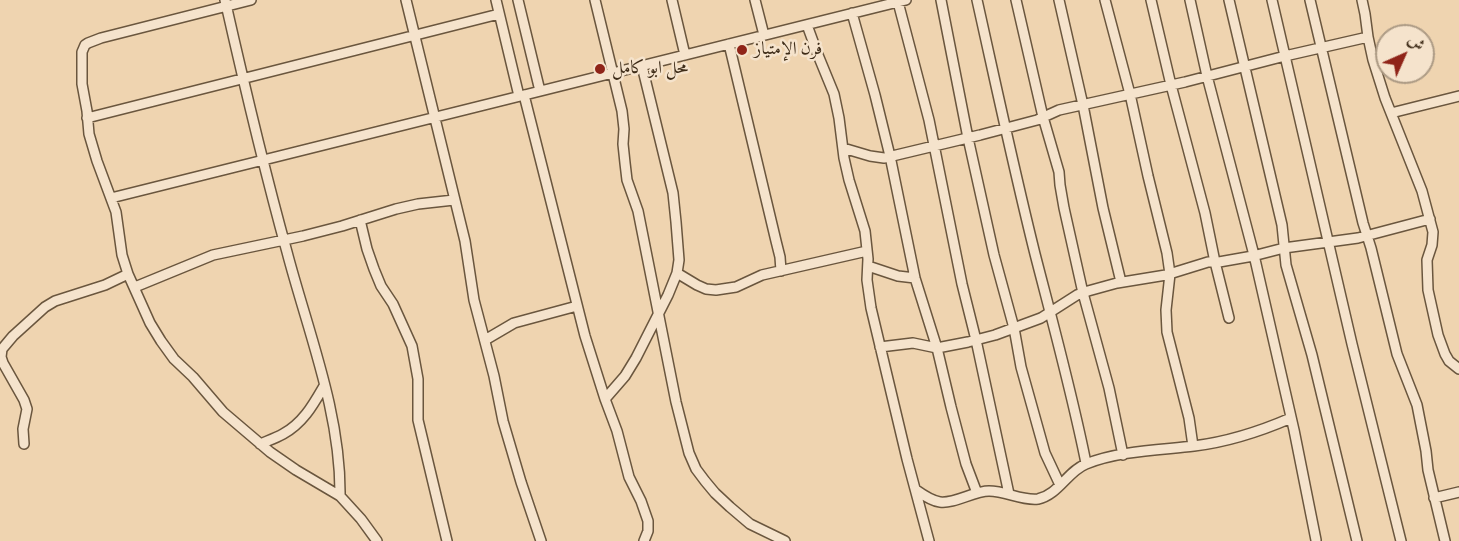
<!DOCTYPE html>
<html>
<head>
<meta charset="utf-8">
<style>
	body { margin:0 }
	#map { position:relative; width:1459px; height:541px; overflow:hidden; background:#efd4b0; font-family:"IM FELL French Canon",Amiri,serif }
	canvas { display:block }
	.north { position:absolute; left:1375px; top:24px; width:60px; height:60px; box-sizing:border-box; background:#f5e3cc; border:2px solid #ac9a84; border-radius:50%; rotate:45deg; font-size:16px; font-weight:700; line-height:24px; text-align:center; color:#3e2c18 }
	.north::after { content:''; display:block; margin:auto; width:21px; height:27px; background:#8f2418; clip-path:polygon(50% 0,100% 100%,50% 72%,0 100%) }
</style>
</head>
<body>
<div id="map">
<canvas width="1459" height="541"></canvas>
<div class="north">ش</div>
</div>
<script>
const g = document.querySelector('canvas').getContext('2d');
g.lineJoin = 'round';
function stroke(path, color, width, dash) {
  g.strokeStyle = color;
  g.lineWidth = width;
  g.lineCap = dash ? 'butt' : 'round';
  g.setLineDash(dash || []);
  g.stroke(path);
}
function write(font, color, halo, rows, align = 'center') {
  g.font = font + ' "IM FELL French Canon",Amiri,serif';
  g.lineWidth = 5;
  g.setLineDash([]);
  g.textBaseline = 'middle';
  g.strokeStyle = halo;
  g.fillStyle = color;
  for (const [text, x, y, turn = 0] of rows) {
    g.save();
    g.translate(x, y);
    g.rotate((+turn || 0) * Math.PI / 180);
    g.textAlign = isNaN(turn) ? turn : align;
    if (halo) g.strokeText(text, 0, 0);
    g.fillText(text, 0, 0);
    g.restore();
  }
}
const minor = new Path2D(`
	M 225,0 C 244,84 264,169 287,252 C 308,332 341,413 340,496
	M 251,0 L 101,38 L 88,43 L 85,45 L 82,52 L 82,84 L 87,111 L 89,134 L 97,161 L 116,212 L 122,255 L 128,274 L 150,323 L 161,341 L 174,359 L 193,377 L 223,412 L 270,452 L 296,470 L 340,496 L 361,519 L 377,541
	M 406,0 L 465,241 L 474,300 L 494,376 L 503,421 L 521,482 L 541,541
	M 496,0 L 519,96
	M 518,0 L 540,91
	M 595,0 L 622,111 L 624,129 L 623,144 L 625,163 L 627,180 L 638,211 L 676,402 L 689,453 L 696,469 L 705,481 L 715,493 L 730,507 L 750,524 L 785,541
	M 672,0 L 685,55
	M 755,0 L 764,35
	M 941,0 L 968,138 L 994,255 L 1014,328 L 1021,367 L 1045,453 L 1060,485
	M 977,0 C 996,85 1014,170 1035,254 C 1053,324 1072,393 1086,463
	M 1016,0 L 1043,117 L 1059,172 L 1060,185 L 1064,208 L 1083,293 L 1109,388 L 1123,455
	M 1059,0 L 1083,105 L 1103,208 L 1121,282
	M 1105,0 L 1130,94 L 1148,176 L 1167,253 L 1170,274 L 1166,310 L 1167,332 L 1189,418 L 1193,446
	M 1151,0 L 1171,85 L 1205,213 L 1215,262 L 1229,318
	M 1190,0 L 1207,76 L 1254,255 L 1294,430 L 1316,540
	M 1229,0 L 1282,225 L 1286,265 L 1312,355 L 1357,541
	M 1272,0 L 1352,344 L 1401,541
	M 1310,0 L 1363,223 L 1371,248 L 1397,354 L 1417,405 L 1426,451 L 1428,470 L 1445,541
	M 1362,0 L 1365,14 L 1368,37 L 1373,60 L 1385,98 L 1422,191 L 1433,232 L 1432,245 L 1427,260 L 1428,290 L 1438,335 L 1445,354 L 1449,361 L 1459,369
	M 898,2 L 929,120 L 962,284 L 976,340 L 1009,494
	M 852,13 L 875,95 L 890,156 L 915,278 L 937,348 L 951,407 L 966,464 L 977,493
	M 807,25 L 818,55 L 834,94 L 839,118 L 844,158 L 849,180 L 865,231 L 868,259 L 867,280 L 871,308 L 907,459 L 929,541
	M 729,44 L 776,241 L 780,257 L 781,271
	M 524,95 L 585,336 L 605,399 L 617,431 L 629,477 L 641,501 L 648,521 L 648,531 L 644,541
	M 1391,113 L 1459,96
	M 87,118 L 499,14
	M 843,148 L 870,156 L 884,158 L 980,135 L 1037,120 L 1059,110 L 1185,82 L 1285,56 L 1368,37
	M 111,198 L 906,0
	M 360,220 L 367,249 L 374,269 L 381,286 L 393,304 L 412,346 L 418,379 L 418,420 L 447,541
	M 868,266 L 898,276 L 915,278
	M 677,273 L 697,285 L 706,289 L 716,290 L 736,287 L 762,275 L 867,251
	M 135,287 L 213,255 L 303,236 L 342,226 L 396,209 L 418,204 L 454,200
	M 485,340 L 514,323 L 577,306
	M 880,347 L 913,343 L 937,348 L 968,342 L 995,335 L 1041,318 L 1077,295 L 1088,291 L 1117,283 L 1166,275 L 1208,262 L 1219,262 L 1253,256 L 1284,248 L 1358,238 L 1430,219
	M 605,399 L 625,376 L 636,358 L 668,295 L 677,273 L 679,260 L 676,222 L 673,193 L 642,66
	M 24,444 L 23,429 L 27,409 L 24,400 L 3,363 L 1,357 L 2,349 L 13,336 L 45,307 L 55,301 L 105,285 L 128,274
	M 260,444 C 267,441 276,438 283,434 C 303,423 313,405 324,386
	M 916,490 C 923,495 932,501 940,502 C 954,504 974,491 989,491 C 1006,491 1022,501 1038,499 C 1058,495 1068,471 1086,464 C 1118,451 1160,450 1194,446 C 1227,442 1261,431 1291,418
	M 1434,498 L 1459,492`);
const markers = [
	[742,50,6,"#8f2418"],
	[600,69,6,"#8f2418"]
];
const poiNames = [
	["فرن الإمتياز",754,50],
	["محل ابو كامل",612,69]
];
stroke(minor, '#6a563e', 12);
stroke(minor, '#f5e3cc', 9);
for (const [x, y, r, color] of markers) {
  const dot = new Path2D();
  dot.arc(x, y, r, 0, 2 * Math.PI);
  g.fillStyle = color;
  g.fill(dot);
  stroke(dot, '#f5e3cc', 2);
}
write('18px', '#3e2c18', '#f5e3cc', poiNames, 'left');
</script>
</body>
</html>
